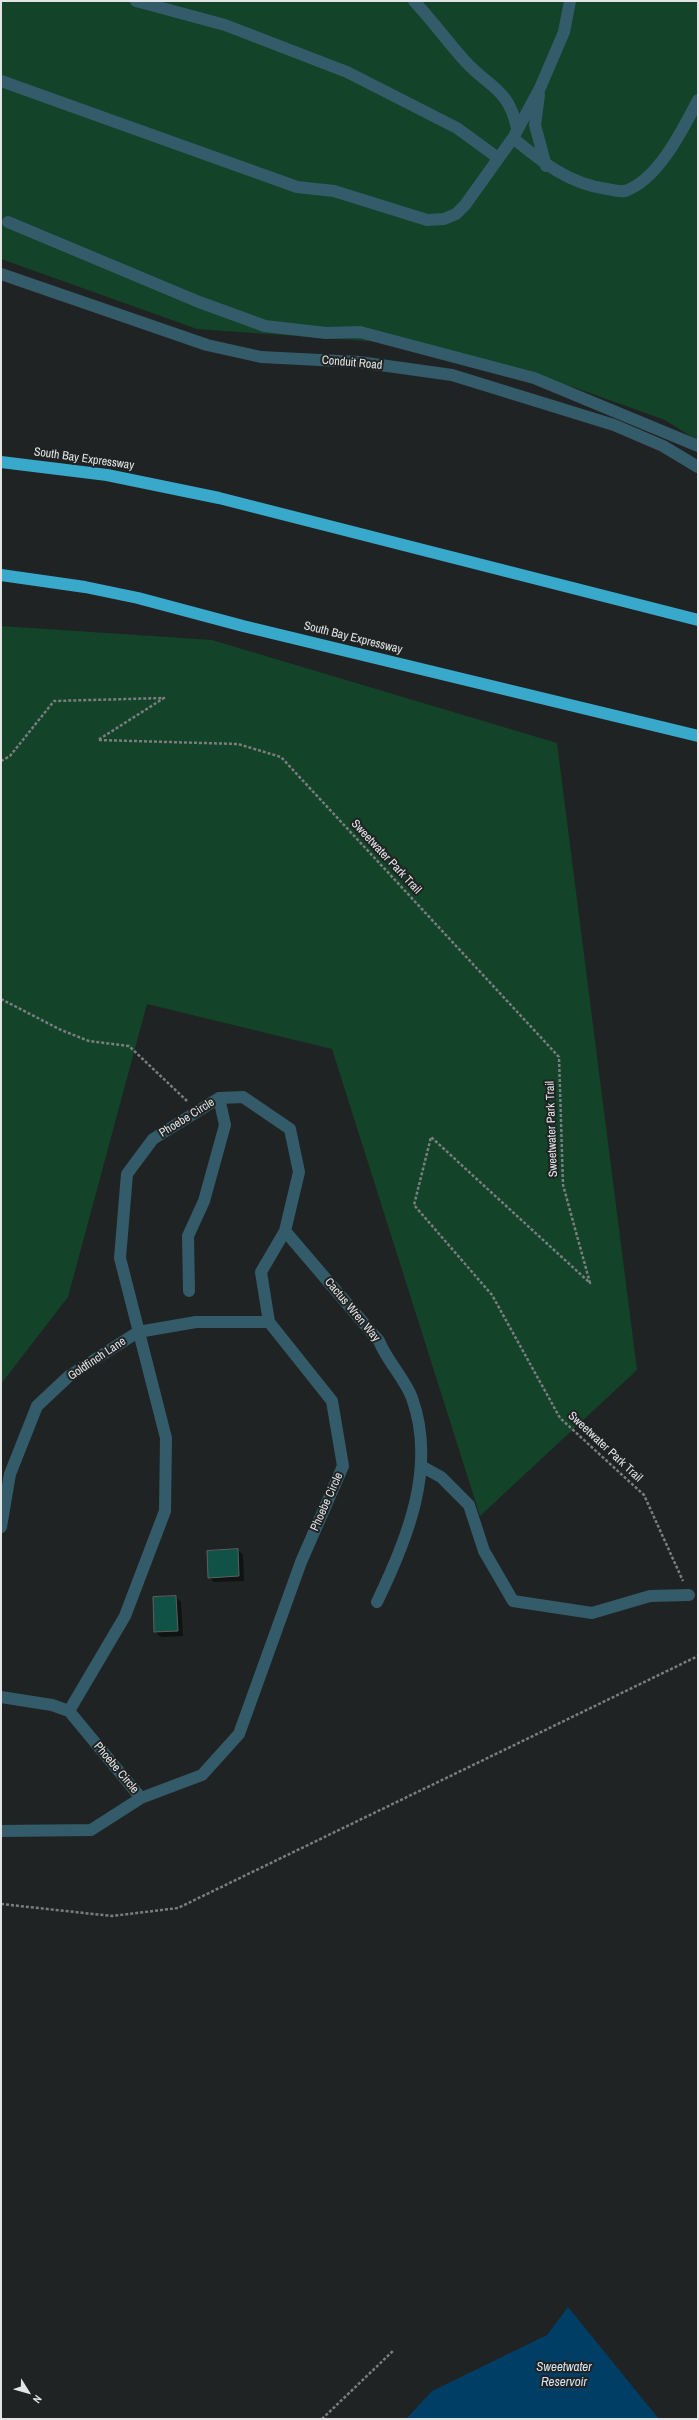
<!DOCTYPE html>
<html>
<head>
<meta charset="utf-8">
<style>
	body { margin:0 }
	#map { position:relative; width:699px; height:2420px; overflow:hidden; background:#202323; font-family:"Archivo Narrow",sans-serif }
	canvas { display:block }
	.frame { position:absolute; inset:0; border:2px solid #e2e4e5; pointer-events:none }
	.north { position:absolute; left:8px; top:2372px; width:40px; height:40px; -webkit-text-stroke:3px #202323; paint-order:stroke; rotate:127deg; font-size:11px; font-weight:700; line-height:16px; text-align:center; color:#e2e4e5 }
	.north::after { content:''; display:block; margin:auto; width:14px; height:18px; background:#e2e4e5; clip-path:polygon(50% 0,100% 100%,50% 72%,0 100%) }
</style>
</head>
<body>
<div id="map">
<canvas width="699" height="2420"></canvas>
<div class="frame"></div>
<div class="north">N</div>
</div>
<script>
const g = document.querySelector('canvas').getContext('2d');
g.lineJoin = 'round';
function fill(path, color) {
  g.fillStyle = color;
  g.fill(path, 'evenodd');
}
function stroke(path, color, width, dash) {
  g.strokeStyle = color;
  g.lineWidth = width;
  g.lineCap = dash ? 'butt' : 'round';
  g.setLineDash(dash || []);
  g.stroke(path);
}
function write(font, color, halo, rows, align = 'center') {
  g.font = font + ' "Archivo Narrow",sans-serif';
  g.lineWidth = 4;
  g.setLineDash([]);
  g.textBaseline = 'middle';
  g.strokeStyle = halo;
  g.fillStyle = color;
  for (const [text, x, y, turn = 0] of rows) {
    g.save();
    g.translate(x, y);
    g.rotate((+turn || 0) * Math.PI / 180);
    g.textAlign = isNaN(turn) ? turn : align;
    if (halo) g.strokeText(text, 0, 0);
    g.fillText(text, 0, 0);
    g.restore();
  }
}
const green = new Path2D(`
	M 1,1 L 698,1 L 698,441 L 665,420 L 573,387 L 395,343 L 197,329 L 1,259 Z
	M 1,626 L 212,640 L 557,743 L 637,1370 L 480,1516 L 332,1049 L 147,1004 L 68,1297 L 1,1384 Z`);
const water = new Path2D(`
	M 568,2307 L 659,2419 L 406,2419 L 432,2391 L 547,2335 Z`);
const shadow = new Path2D(`
	M 238,1550 L 243,1555 L 244,1581 L 214,1582 L 209,1577 Z
	M 176,1597 L 181,1602 L 183,1636 L 161,1637 L 155,1632 L 154,1598 Z`);
const building = new Path2D(`
	M 238,1549 L 239,1576 L 208,1578 L 207,1551 Z
	M 176,1596 L 178,1631 L 154,1632 L 153,1597 Z`);
const path = new Path2D(`
	M 1,761 L 10,756 L 54,701 L 164,698 L 98,740 L 238,744 L 281,757 L 559,1057 L 563,1185 L 590,1283 L 431,1137 L 414,1205 L 492,1295 L 560,1418 L 644,1495 L 683,1581
	M 1,999 L 61,1030 L 89,1041 L 129,1046 L 187,1101
	M 1,1904 L 112,1916 L 178,1908 L 698,1656
	M 322,2419 L 394,2350`);
const minor = new Path2D(`
	M 136,1 L 225,25 L 347,72 L 457,128 L 498,158
	M 414,1 C 432,20 447,41 464,60 C 489,88 508,87 517,128
	M 1,81 L 297,187 L 334,191 L 427,220 L 444,219 L 456,214 L 465,205 L 513,138 L 540,88 L 564,32 L 570,1
	M 539,95 L 535,125 L 546,166
	M 513,138 C 542,162 569,184 607,189 C 612,190 620,192 625,191 C 658,180 683,129 698,100
	M 8,222 L 199,302 L 265,326 L 326,333 L 360,332 L 534,378 L 698,446
	M 1,274 L 207,345 L 261,357 L 359,362 L 452,375 L 614,425 L 663,446 L 698,467
	M 285,1231 L 379,1341 C 387,1361 405,1379 412,1398 C 437,1467 407,1540 377,1602
	M 189,1291 L 188,1236 L 204,1201 L 225,1125 L 219,1098
	M 421,1466 L 441,1477 L 469,1505 L 484,1551 L 513,1601 L 592,1613 L 650,1596 L 689,1595
	M 1,1527 L 10,1474 L 37,1406 L 69,1376 L 138,1332 L 196,1322 L 269,1322
	M 1,1697 L 52,1705 L 69,1711 L 141,1798 L 202,1775 L 239,1734 L 301,1562 L 343,1466 L 332,1401 L 269,1322 L 261,1272 L 285,1231 L 299,1172 L 290,1129 L 243,1097 L 219,1098 L 153,1139 L 127,1174 L 120,1258 L 166,1438 L 165,1511 L 125,1616 L 69,1711
	M 1,1831 L 91,1830 L 141,1798`);
const highway = new Path2D(`
	M 1,462 L 107,475 L 219,498 L 698,620
	M 1,575 L 85,587 L 138,598 L 243,626 L 698,736`);
const streetNames = [
	["Conduit Road",352,363,5],
	["South Bay Expressway",84,459,8],
	["South Bay Expressway",353,638,14],
	["Sweetwater Park Trail",386,857,47],
	["Phoebe Circle",187,1118,-32],
	["Sweetwater Park Trail",552,1129,-92],
	["Cactus Wren Way",352,1310,50],
	["Goldfinch Lane",97,1359,-34],
	["Sweetwater Park Trail",605,1447,43],
	["Phoebe Circle",327,1502,-66],
	["Phoebe Circle",116,1768,50]
];
const waterNames = [
	["Sweetwater",564,2368],
	["Reservoir",564,2383]
];
fill(green, '#134329');
fill(water, '#003e65');
fill(shadow, '#0007');
fill(building, '#115247');
stroke(building, '#5d605f', 1);
stroke(path, '#7b7d7e', 2.5, [3, 2]);
stroke(minor, '#345b69', 12);
stroke(highway, '#38a8cb', 12);
write('12px', '#e2e4e5', '#202323', streetNames);
write('italic 13px', '#d2e4f3', '#202323', waterNames);
</script>
</body>
</html>
